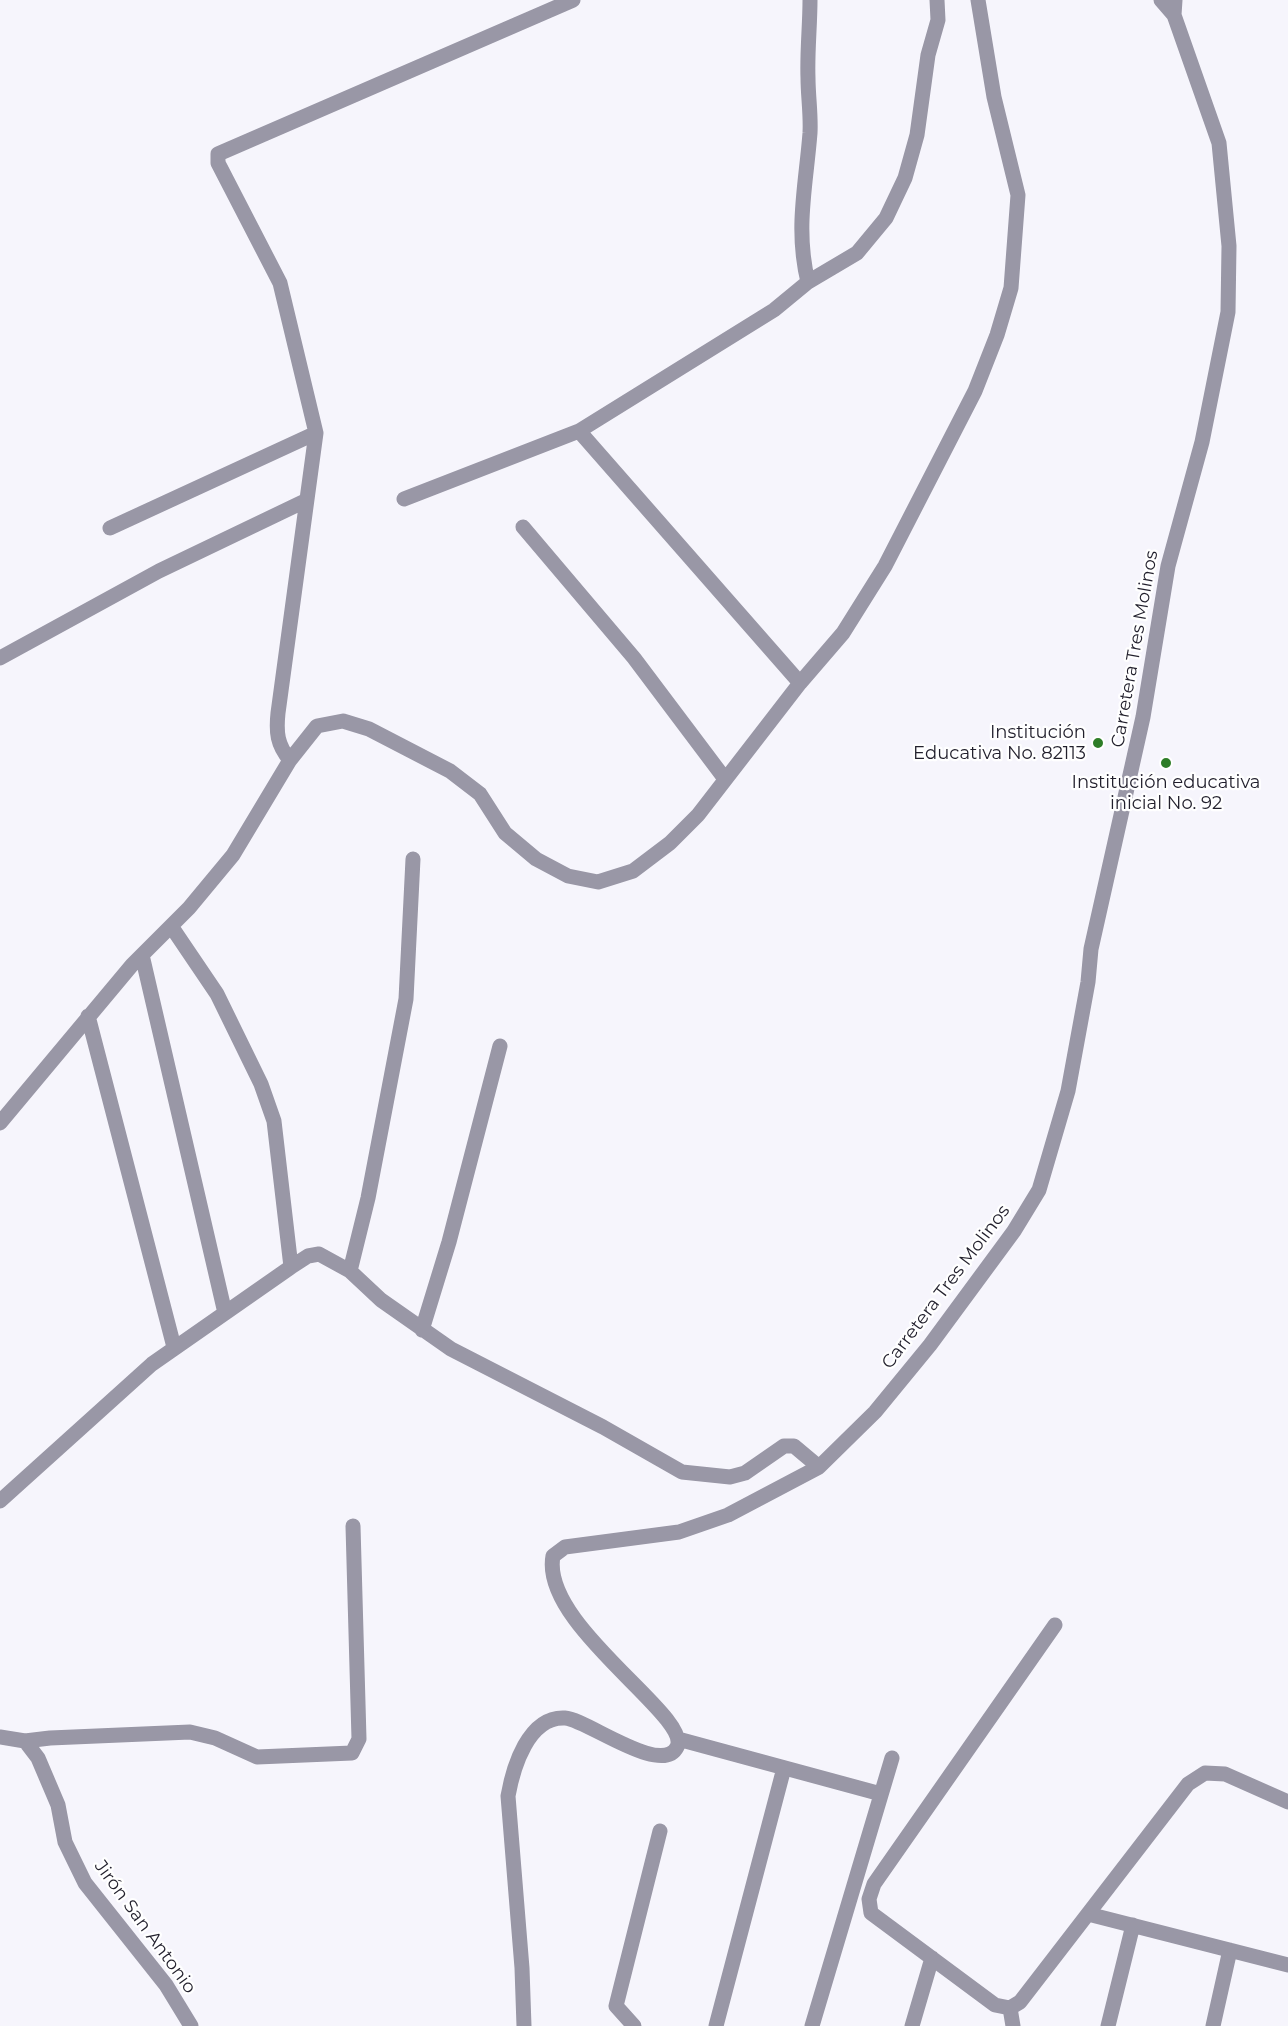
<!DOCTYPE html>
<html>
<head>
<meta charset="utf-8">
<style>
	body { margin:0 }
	canvas { display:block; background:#f6f5fc }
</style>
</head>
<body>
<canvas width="1288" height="2026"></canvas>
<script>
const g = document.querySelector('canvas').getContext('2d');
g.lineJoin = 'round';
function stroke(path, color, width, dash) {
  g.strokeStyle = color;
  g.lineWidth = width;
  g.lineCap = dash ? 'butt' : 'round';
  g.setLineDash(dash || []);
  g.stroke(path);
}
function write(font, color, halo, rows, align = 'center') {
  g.font = font + ' Montserrat,sans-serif';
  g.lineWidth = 4.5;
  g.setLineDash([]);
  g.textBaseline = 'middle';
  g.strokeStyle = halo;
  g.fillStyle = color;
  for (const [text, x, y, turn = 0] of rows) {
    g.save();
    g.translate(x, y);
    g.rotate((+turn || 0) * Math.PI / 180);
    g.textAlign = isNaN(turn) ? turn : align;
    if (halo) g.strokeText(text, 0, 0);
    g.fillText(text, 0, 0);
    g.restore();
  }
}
const minor = new Path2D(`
	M 810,0 C 810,26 807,52 808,78 C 808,96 811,114 810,133 C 806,185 795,229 808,282 L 857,253 L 886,218 L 905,178 L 917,135 L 928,55 L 938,20 L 937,0
	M 1161,0 L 1174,15 L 1175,0
	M 579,431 L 800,683
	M 316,433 L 280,283 L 218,163 L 218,154 L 573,0
	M 404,499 L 579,431 L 774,310 L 808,282
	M 523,527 L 634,658 L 725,779
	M 110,528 L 316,433 L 278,713 C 276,732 277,745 290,760
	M 0,658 L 159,571 L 305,501
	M 171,926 L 217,994 L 261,1084 L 274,1121 L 291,1267
	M 142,955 L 225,1313
	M 88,1016 L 174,1347
	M 0,1123 L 132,965 L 189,908 L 233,855 L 290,760 L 317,726 L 343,721 L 369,729 L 450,771 L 480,794 L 505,833 L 536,859 L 568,876 L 598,882 L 633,871 L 670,843 L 698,815 L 800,683 L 843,633 L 885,566 L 975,391 L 997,335 L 1011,288 L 1018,195 L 994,97 L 978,0
	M 350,1271 L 368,1198 L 406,999 L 413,859
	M 422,1330 L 449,1242 L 500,1046
	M 819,1467 L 875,1412 L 930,1345 L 1014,1231 L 1039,1190 L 1068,1091 L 1088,982 L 1091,949 L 1143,717 L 1168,566 L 1202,442 L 1228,312 L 1229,246 L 1219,143 L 1174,15
	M 0,1501 L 152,1364 L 291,1267 L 308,1256 L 319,1254 L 350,1271 L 381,1300 L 451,1349 L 603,1427 L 682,1472 L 730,1477 L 745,1473 L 784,1446 L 794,1446 L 819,1467 L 728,1515 L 679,1532 L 565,1547 L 553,1556 C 540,1625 692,1716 677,1747 C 662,1777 586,1719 565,1718 C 528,1716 513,1768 508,1796 L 522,1968 L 524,2026
	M 1055,1625 L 874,1884 L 869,1899 L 871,1913 L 995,2005 L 1010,2008 L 1020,2002 L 1188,1784 L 1205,1773 L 1225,1774 L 1288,1802
	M 0,1737 L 25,1741 L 38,1758 L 58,1805 L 65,1842 L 85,1883 L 166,1985 L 191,2026
	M 678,1739 L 881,1794
	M 25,1741 L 50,1738 L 190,1732 L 215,1738 L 257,1757 L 352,1753 L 359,1739 L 353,1526
	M 1088,1914 L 1288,1965
	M 1010,2008 L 1013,2026
	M 634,2026 L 616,2006 L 660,1831
	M 716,2026 L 784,1768
	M 812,2026 L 892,1758
	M 912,2026 L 932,1958
	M 1108,2026 L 1133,1925
	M 1213,2026 L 1230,1950`);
const markers = [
	[1098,743,6,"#2e7d27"],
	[1166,763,6,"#2e7d27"]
];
const streetNames = [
	["Carretera Tres Molinos",1135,649,-80],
	["Carretera Tres Molinos",946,1287,-53],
	["Jirón San Antonio",145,1927,54]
];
const poiNames = [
	["Institución",1086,733],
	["Educativa No. 82113",1086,754],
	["Institución educativa",1166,783,"center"],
	["inicial No. 92",1166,804,"center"]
];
stroke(minor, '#9997a6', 15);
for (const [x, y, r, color] of markers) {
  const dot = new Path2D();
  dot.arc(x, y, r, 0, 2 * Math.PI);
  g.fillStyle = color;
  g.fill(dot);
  stroke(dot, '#fff', 2);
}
write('18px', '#211f2c', '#fff', streetNames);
write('18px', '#211f2c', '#fff', poiNames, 'right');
</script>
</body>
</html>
